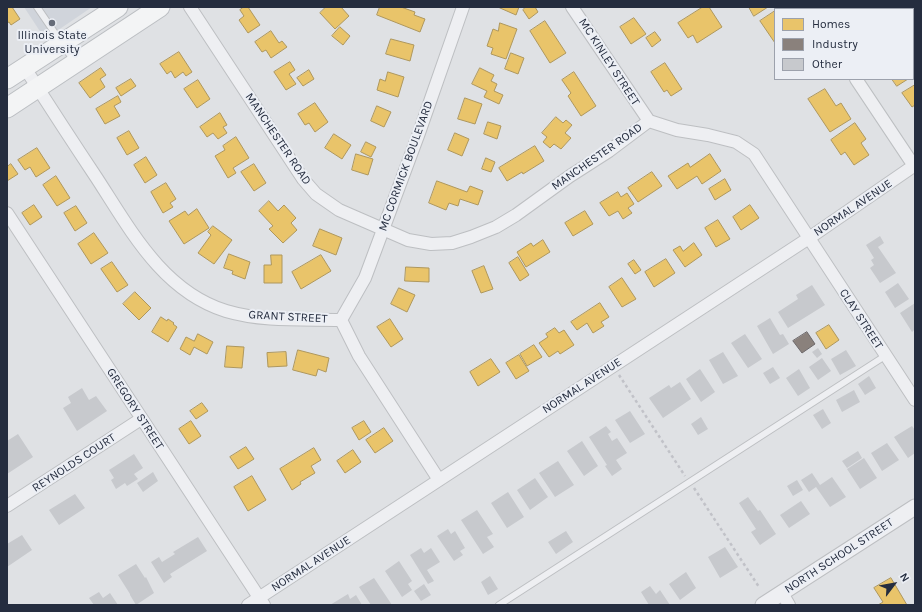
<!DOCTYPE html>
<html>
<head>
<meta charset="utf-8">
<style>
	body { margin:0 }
	#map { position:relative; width:922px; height:612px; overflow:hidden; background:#dfe1e4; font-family:Karla,sans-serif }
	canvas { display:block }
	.frame { position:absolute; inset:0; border:8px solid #252d3f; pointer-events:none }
	.legend { position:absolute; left:774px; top:8px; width:140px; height:72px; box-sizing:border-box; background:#eceff5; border:1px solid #9ca1ac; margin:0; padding:5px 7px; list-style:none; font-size:12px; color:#252d3f }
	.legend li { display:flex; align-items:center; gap:8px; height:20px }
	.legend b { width:20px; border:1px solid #9ca1ac }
	.north { position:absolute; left:874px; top:564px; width:40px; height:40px; -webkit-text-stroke:3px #eceff5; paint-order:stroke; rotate:58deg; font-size:11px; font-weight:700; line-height:16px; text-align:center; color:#252d3f }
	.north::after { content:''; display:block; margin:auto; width:14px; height:18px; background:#252d3f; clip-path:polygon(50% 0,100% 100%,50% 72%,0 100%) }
</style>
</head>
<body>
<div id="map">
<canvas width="922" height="612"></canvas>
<div class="frame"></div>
<ul class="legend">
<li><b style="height:11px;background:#e9c46a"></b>Homes</li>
<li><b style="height:11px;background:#8a817c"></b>Industry</li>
<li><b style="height:11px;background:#c7c9cd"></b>Other</li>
</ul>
<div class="north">N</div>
</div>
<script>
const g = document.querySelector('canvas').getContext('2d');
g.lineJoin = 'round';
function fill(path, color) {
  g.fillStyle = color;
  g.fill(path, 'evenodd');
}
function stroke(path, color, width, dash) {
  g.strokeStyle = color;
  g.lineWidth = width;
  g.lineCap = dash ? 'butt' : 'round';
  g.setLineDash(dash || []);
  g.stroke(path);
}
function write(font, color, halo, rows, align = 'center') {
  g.font = font + ' Karla,sans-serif';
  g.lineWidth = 4;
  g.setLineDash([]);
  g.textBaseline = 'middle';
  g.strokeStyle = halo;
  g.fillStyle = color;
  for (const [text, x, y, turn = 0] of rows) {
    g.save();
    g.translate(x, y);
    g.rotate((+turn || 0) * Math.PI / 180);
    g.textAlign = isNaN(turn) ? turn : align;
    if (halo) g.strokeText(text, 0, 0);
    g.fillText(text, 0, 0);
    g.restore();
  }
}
const built = new Path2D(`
	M 24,7 L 92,7 L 45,39 Z`);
const homes = new Path2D(`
	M 7,7 L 12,7 L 20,19 L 11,25 L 9,22 L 7,23 Z
	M 244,7 L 248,7 L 260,25 L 248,33 L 239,20 L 244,16 L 240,10 Z
	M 326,7 L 341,7 L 349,16 L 335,29 L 320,13 Z
	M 380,7 L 401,7 L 415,12 L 414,15 L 425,19 L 420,32 L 377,15 Z
	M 501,7 L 519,7 L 516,15 L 500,8 Z
	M 526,7 L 535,7 L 538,12 L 529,19 L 523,10 Z
	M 703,7 L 709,7 L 722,27 L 697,43 L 693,35 L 688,38 L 678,23 Z
	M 749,7 L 768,7 L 754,16 Z
	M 775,11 L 775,43 L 760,21 Z
	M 634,18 L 646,34 L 631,44 L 620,27 Z
	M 545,21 L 566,53 L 550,63 L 530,31 Z
	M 500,23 L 517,29 L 506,59 L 491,54 L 493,48 L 487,46 L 493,29 L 498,31 Z
	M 340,27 L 350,36 L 343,45 L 332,36 Z
	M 271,31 L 279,43 L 282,41 L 287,47 L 271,58 L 266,50 L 262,52 L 255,42 Z
	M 655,32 L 661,40 L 652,47 L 646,38 Z
	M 391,39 L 414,45 L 410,61 L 386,54 Z
	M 179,52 L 192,72 L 186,76 L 183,72 L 175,78 L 171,71 L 167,74 L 160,64 Z
	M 511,53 L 524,58 L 518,74 L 505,69 Z
	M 290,62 L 295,70 L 289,74 L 296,84 L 286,90 L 274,72 Z
	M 665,63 L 682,89 L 671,96 L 667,90 L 664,92 L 651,72 Z
	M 101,68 L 106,75 L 100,79 L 105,87 L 90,98 L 79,83 Z
	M 480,68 L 494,75 L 491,81 L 497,84 L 494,91 L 503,95 L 499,104 L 484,97 L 487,91 L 472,84 Z
	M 309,70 L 314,79 L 303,86 L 297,78 Z
	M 388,72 L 404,77 L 398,97 L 377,90 L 380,79 L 385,81 Z
	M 574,72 L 596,106 L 581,116 L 568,96 L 571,93 L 562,80 Z
	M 131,79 L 136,86 L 121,96 L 116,88 Z
	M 892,79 L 908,79 L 897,86 Z
	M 198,80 L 210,99 L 197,108 L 184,89 Z
	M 915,85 L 915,105 L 912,107 L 902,93 Z
	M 825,89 L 836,106 L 841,103 L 851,119 L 830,132 L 808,99 Z
	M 118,96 L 121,102 L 114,106 L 120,116 L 105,124 L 96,109 Z
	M 465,98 L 482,104 L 475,124 L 458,119 Z
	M 315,103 L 328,122 L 315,132 L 309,123 L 305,125 L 298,114 Z
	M 377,106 L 391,112 L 384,127 L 371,121 Z
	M 220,113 L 227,125 L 223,127 L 227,133 L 218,139 L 213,133 L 207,137 L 200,127 Z
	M 556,117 L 563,123 L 566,120 L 572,125 L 565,133 L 571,138 L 561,149 L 554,144 L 550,148 L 543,142 L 547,137 L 542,133 Z
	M 488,122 L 501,126 L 497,139 L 484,134 Z
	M 855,123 L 866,139 L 861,143 L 869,155 L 854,165 L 845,152 L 841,155 L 831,140 Z
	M 129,131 L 139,148 L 127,155 L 117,138 Z
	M 455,133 L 469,139 L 462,156 L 448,150 Z
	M 334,134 L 351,145 L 342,159 L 325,148 Z
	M 236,137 L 249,158 L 233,168 L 236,173 L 228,178 L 215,156 L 225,150 L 223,146 Z
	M 366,142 L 376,147 L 371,157 L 361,152 Z
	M 535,146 L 544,161 L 523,174 L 522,172 L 507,181 L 499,168 Z
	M 37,148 L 50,168 L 36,177 L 30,167 L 25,170 L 18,160 Z
	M 356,154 L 373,159 L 368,175 L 352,170 Z
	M 710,154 L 721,171 L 702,184 L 697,176 L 677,189 L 668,176 L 688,163 L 690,167 Z
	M 146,157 L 157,175 L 145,183 L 134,165 Z
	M 486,158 L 495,162 L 491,172 L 482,169 Z
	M 11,164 L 18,174 L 7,181 L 7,167 Z
	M 254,164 L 266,183 L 254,191 L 241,172 Z
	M 652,172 L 662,186 L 638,202 L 628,188 Z
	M 56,176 L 70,198 L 57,206 L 43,185 Z
	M 725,179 L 731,190 L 715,200 L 709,189 Z
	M 437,181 L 467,192 L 470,186 L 483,191 L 478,205 L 460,199 L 458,206 L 449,203 L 446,210 L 429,203 Z
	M 166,183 L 176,199 L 170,203 L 173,207 L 163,213 L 151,192 Z
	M 618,192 L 621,197 L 627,193 L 634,204 L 628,208 L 632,213 L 623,219 L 618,211 L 609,216 L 600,203 Z
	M 269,201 L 278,211 L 284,205 L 296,218 L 291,223 L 297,230 L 283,243 L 269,229 L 273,226 L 259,211 Z
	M 34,205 L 42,217 L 30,225 L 22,213 Z
	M 750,205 L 759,218 L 741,230 L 733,217 Z
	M 76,206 L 87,223 L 75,231 L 64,213 Z
	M 197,209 L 209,228 L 184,244 L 169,221 L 185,211 L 188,215 Z
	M 585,211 L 593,224 L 573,236 L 565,223 Z
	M 718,220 L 730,239 L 716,247 L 705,228 Z
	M 213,226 L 232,240 L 214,264 L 198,253 L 211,235 L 208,232 Z
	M 320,229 L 342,238 L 336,255 L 313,246 Z
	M 94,233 L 108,253 L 91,264 L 78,244 Z
	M 543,240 L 550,252 L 526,267 L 517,252 L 531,243 L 533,246 Z
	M 694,243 L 702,255 L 685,267 L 673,250 L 680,246 L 683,251 Z
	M 229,254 L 250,262 L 245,279 L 232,274 L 233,271 L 224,268 Z
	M 271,255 L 282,255 L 282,283 L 264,283 L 264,265 L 271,265 Z
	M 321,255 L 331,271 L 301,289 L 292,272 Z
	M 518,257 L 529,275 L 520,281 L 509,263 Z
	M 666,259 L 675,273 L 654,287 L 645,272 Z
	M 634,260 L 641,270 L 635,274 L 628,264 Z
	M 112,262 L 128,285 L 117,292 L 101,269 Z
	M 484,266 L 493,289 L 481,293 L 472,271 Z
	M 406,267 L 429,268 L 429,282 L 405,281 Z
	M 622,278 L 636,299 L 622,307 L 609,287 Z
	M 399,288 L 415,295 L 407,312 L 391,304 Z
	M 135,292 L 151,308 L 139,320 L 123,304 Z
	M 600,303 L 609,317 L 601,322 L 604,326 L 593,333 L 587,323 L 577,330 L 571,322 Z
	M 161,317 L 167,321 L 168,319 L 174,323 L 173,324 L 177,327 L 168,342 L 152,332 Z
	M 390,319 L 403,339 L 391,347 L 377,327 Z
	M 829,325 L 839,340 L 826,349 L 816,333 Z
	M 555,328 L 559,333 L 564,330 L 574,345 L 560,354 L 558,351 L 549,357 L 539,343 L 548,337 L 546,334 Z
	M 198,334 L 213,342 L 207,354 L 194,347 L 190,355 L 180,349 L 186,337 L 194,341 Z
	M 534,345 L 542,357 L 527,366 L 520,354 Z
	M 227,346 L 244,347 L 242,368 L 225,367 Z
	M 298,350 L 329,358 L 326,372 L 318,369 L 316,376 L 293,370 Z
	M 286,352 L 287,366 L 268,367 L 267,353 Z
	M 519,355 L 529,371 L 516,379 L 506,363 Z
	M 491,359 L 500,372 L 478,386 L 470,372 Z
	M 202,403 L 208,411 L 196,419 L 190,411 Z
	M 191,421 L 201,436 L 189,444 L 179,429 Z
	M 364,421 L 371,432 L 359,440 L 352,428 Z
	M 384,428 L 393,441 L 375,453 L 366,440 Z
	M 246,447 L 254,459 L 238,469 L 230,457 Z
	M 314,448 L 321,460 L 311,466 L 315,473 L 300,482 L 301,484 L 292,490 L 280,469 Z
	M 353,450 L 361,462 L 345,473 L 337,461 Z
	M 252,476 L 266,500 L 248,511 L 234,487 Z
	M 891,578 L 907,605 L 878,605 L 883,602 L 874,588 Z`);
const industry = new Path2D(`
	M 807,332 L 815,344 L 802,353 L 793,341 Z`);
const building = new Path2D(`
	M 880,236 L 884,243 L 878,247 L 896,273 L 880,283 L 870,268 L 874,265 L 871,260 L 874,258 L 866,245 Z
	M 898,283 L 909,299 L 895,308 L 885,292 Z
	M 812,285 L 825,305 L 788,328 L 778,312 L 798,299 L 796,295 Z
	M 915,303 L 915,329 L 912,332 L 900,313 Z
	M 770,318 L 780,335 L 783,334 L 789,344 L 773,354 L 757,326 Z
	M 745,334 L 762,359 L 748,368 L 731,343 Z
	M 818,348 L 822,354 L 817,358 L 812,352 Z
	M 846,350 L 856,366 L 840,375 L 831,359 Z
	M 723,352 L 738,376 L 723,384 L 709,360 Z
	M 822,358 L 831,371 L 818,380 L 809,367 Z
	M 773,367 L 780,378 L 770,384 L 763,373 Z
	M 700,369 L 715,392 L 701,402 L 686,379 Z
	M 799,369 L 810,388 L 798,396 L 786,378 Z
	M 869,376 L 876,388 L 865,395 L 858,384 Z
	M 680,382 L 691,399 L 663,418 L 649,398 L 669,385 L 671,388 Z
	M 82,388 L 89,400 L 96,396 L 107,411 L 77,431 L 63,408 L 71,403 L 68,397 Z
	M 854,390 L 860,402 L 842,412 L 836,400 Z
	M 823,409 L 831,423 L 822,429 L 813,415 Z
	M 630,411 L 645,434 L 630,443 L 615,420 Z
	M 701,417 L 708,429 L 698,435 L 691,424 Z
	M 606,426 L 611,432 L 608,434 L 612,441 L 617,438 L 627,453 L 616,460 L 622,469 L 612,476 L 605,466 L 607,465 L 589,437 Z
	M 912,426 L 915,430 L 915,453 L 908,458 L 894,437 Z
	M 18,434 L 33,457 L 7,474 L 7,441 Z
	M 582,441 L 598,466 L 584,476 L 567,451 Z
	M 887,443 L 899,460 L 882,471 L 871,453 Z
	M 858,451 L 862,458 L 847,468 L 842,461 Z
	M 134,454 L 143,468 L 134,474 L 138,479 L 127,486 L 125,483 L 116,489 L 111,480 L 114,478 L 109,470 Z
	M 864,458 L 877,478 L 860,489 L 847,469 Z
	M 558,461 L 574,485 L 555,497 L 539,473 Z
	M 153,472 L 158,481 L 143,492 L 137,483 Z
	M 812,473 L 820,485 L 832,477 L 846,497 L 830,507 L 816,487 L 809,492 L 801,480 Z
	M 535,478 L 548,497 L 530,510 L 517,490 Z
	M 797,480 L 803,490 L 793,496 L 787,486 Z
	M 508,492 L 524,517 L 507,528 L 491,503 Z
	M 75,494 L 85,508 L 59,525 L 49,510 Z
	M 748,497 L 758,511 L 760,510 L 776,534 L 760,545 L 751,532 L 756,529 L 739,503 Z
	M 801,501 L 810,514 L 789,528 L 780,515 Z
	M 477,510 L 493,534 L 487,537 L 494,547 L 483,554 L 461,520 Z
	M 448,529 L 451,534 L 455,531 L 465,548 L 460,551 L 463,555 L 454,561 L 437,536 Z
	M 566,531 L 573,542 L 556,554 L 548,542 Z
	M 22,535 L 32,550 L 7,567 L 7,544 Z
	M 198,537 L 207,551 L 170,574 L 172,577 L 164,583 L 151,562 L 159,557 L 162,562 L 175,554 L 173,552 Z
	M 725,547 L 738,567 L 720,578 L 708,557 Z
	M 421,548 L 424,553 L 431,548 L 440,562 L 427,570 L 434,581 L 428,584 L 410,555 Z
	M 399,561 L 412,581 L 408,584 L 412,590 L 402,597 L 385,571 Z
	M 136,564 L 145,578 L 146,577 L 154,593 L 136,605 L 130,595 L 130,594 L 118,575 Z
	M 686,572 L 696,588 L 680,600 L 669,584 Z
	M 490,576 L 498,589 L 488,595 L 481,582 Z
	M 374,578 L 392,605 L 371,605 L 359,587 Z
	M 424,584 L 431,595 L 421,601 L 414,591 Z
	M 650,586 L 656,594 L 660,590 L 670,605 L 649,605 L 641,592 Z
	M 99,592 L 103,598 L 110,593 L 118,605 L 94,605 L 89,598 Z
	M 348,594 L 350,599 L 356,595 L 362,605 L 330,605 Z`);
const path = new Path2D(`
	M 619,375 L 685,476
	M 694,488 L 759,587`);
const service = new Path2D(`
	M 37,7 L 74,61
	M 499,605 L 885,356`);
const minor = new Path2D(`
	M 190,7 L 303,179 L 316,194 L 339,210 L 408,240 L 431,244 L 452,243 L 471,237 L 496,227 L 516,215 L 570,176 L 609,151 L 649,121
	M 572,7 L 649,121 L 677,130 L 708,135 L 736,142 L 754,154 L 915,400
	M 809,7 L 810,9
	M 25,68 C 48,104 72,141 96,177 C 130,229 162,291 226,311 C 263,322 303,319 341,320 L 359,356 L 439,480
	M 856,79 L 914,166
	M 7,213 L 264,605
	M 341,320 L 365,278 L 419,133 L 463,7
	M 7,506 L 141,419
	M 782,593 L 789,605
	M 248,605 L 809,238 L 915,165`);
const tertiary = new Path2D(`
	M 763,605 L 915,507`);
const primary = new Path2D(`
	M 7,79 L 118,7
	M 7,108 L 160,7`);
const markers = [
	[52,23,4,"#666c79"]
];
const poiNames = [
	["Illinois State",52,36],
	["University",52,50]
];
const streetNames = [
	["MC KINLEY STREET",609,62,57],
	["MANCHESTER ROAD",278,139,56],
	["MANCHESTER ROAD",597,157,-35],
	["MC CORMICK BOULEVARD",406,166,-70],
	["NORMAL AVENUE",853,208,-34],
	["GRANT STREET",288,317,3],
	["CLAY STREET",861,319,57],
	["NORMAL AVENUE",582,386,-33],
	["GREGORY STREET",135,409,57],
	["REYNOLDS COURT",74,463,-33],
	["NORTH SCHOOL STREET",839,556,-33],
	["NORMAL AVENUE",311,564,-33]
];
fill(built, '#d0d4db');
fill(homes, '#e9c46a');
stroke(homes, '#ae975d', 1);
fill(industry, '#8a817c');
stroke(industry, '#6c686a', 1);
fill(building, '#c7c9cd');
stroke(service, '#bdbfc2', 8);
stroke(minor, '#bdbfc2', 14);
stroke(tertiary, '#bdbfc2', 17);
stroke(primary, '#bbbec2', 21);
stroke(path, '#c1c2c8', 2.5, [3, 3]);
stroke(service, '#eeeff2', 6);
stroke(minor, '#eeeff2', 12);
stroke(tertiary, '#eeeff2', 15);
stroke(primary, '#f3f4f5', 19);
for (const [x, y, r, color] of markers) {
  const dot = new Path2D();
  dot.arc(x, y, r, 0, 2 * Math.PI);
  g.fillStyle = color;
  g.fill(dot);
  stroke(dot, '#eceff5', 1.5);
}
write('12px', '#252d3f', '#eceff5', poiNames);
write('12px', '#252d3f', '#eceff5', streetNames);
</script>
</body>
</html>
